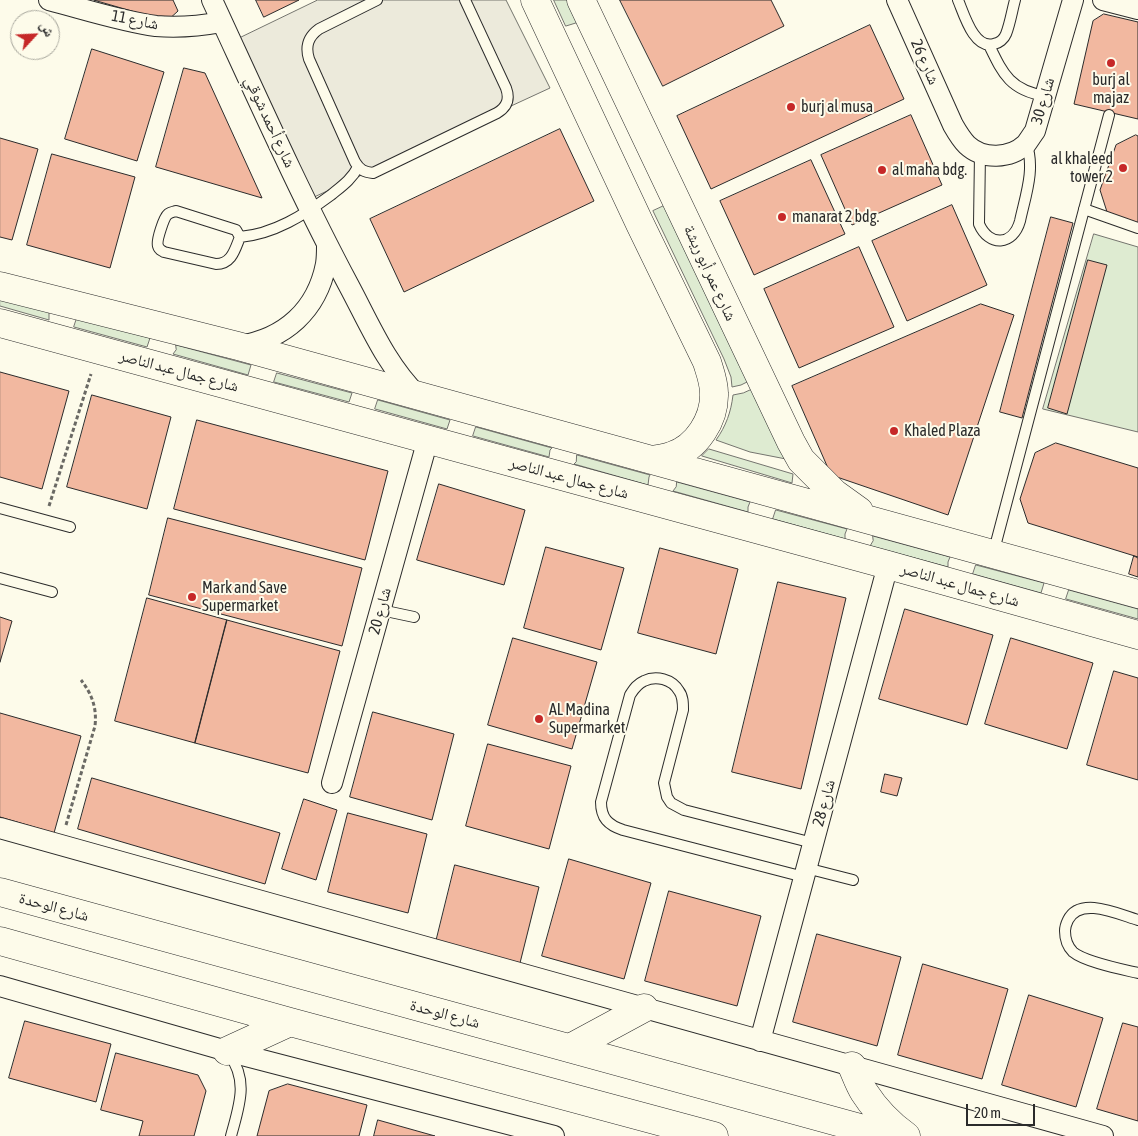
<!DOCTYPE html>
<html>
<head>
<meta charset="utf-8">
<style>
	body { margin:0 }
	#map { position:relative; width:1138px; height:1136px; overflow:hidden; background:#fdfbea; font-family:"Asap Condensed","Noto Naskh Arabic",sans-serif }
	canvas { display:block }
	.north { position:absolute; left:10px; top:10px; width:50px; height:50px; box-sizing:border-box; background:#fdfbea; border:1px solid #a9a89e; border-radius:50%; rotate:65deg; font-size:14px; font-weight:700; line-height:20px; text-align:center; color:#2b2b2b }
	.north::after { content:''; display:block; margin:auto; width:18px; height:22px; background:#c62828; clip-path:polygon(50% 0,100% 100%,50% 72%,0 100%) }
	.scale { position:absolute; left:966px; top:1104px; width:69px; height:22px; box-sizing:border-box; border:2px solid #2b2b2b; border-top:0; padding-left:6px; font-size:15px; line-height:18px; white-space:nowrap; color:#2b2b2b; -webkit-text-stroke:4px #fdfbea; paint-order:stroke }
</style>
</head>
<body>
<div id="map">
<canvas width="1138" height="1136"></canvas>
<div class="north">ش</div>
<div class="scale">20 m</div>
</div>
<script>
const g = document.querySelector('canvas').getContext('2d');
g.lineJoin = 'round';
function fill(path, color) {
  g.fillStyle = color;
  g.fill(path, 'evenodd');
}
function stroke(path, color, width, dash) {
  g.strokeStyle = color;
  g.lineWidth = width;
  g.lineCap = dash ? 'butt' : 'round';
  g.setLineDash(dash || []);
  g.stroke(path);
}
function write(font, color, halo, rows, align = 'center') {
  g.font = font + ' "Asap Condensed","Noto Naskh Arabic",sans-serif';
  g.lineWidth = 4;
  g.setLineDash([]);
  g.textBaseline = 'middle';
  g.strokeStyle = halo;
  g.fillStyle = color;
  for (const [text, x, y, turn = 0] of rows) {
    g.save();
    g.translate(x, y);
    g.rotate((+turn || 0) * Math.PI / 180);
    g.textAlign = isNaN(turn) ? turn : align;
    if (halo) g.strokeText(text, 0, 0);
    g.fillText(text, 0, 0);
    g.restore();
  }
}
const green = new Path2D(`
	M 554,0 L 568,0 L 579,22 L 566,26 Z
	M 666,205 L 749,381 L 741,385 L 732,387 L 731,377 L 724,359 L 653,211 Z
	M 1094,234 L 1138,247 L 1138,432 L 1043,409 Z
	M 0,296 L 49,312 L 49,320 L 0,306 Z
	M 77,318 L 150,338 L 147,347 L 74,327 Z
	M 176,345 L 251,365 L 248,375 L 173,354 L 176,350 Z
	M 277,373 L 352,393 L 349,402 L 274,382 Z
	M 753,389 L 786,459 L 750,452 L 716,440 C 726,426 731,412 733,395 L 743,393 Z
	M 378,400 L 450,420 L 447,429 L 375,409 Z
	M 476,427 L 552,448 L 550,450 L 549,457 L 473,436 Z
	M 709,449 L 793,474 L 792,483 L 702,456 Z
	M 577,455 L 650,475 L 649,477 L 648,485 L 574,464 L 576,462 Z
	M 677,482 L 750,502 L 748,507 L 748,512 L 673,491 L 676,487 Z
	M 776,510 L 847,529 L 845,534 L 845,539 L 773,519 Z
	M 873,536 L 950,557 L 948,562 L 948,567 L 870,546 L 873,541 Z
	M 976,565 L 1044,583 L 1041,593 L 973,574 Z
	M 1069,590 L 1138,609 L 1138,619 L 1066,599 Z`);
const parking = new Path2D(`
	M 318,0 L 506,0 L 550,88 L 312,198 L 240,38 Z`);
const building = new Path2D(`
	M 94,0 L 173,0 L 178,11 L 167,21 Z
	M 256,0 L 299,0 L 264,17 Z
	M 620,0 L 771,0 L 784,26 L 663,86 Z
	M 1104,14 L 1138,22 L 1138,119 L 1074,104 L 1093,21 Z
	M 870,25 L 904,99 L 711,189 L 677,116 Z
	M 92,49 L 164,72 L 137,161 L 65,139 Z
	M 184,68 L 205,73 L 262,198 L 156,167 Z
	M 911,115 L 942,185 L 852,225 L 821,155 Z
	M 560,129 L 594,201 L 404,292 L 370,219 Z
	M 1136,135 L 1138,136 L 1138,224 L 1108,215 L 1100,190 L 1116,145 Z
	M 0,138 L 38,149 L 12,240 L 0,237 Z
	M 52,154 L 135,177 L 110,268 L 27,245 Z
	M 811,160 L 845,234 L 754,275 L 720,201 Z
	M 952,205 L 987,285 L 907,321 L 872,241 Z
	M 1051,217 L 1073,223 L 1022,418 L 1000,412 Z
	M 859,247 L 894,327 L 799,368 L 764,289 Z
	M 1088,260 L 1107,265 L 1067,414 L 1048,408 Z
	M 981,304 L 1014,315 L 948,515 L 831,475 L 792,386 Z
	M 0,372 L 69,391 L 42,489 L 0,477 Z
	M 92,395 L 171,417 L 147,509 L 67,487 Z
	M 197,420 L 388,471 L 365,560 L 174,509 Z
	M 1056,443 L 1138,468 L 1138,557 L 1028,523 L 1020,499 L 1035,453 Z
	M 439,484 L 525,510 L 504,585 L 417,560 Z
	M 168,518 L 362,568 L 342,646 L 149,595 Z
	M 546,547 L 624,568 L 601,650 L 524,628 Z
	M 660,548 L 738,569 L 716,654 L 638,633 Z
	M 1134,556 L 1138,558 L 1138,577 L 1129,574 Z
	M 778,582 L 846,598 L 801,789 L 732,772 Z
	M 147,598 L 227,620 L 195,743 L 115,721 Z
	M 905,609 L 993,635 L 967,725 L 879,699 Z
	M 0,617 L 12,621 L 0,662 Z
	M 227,620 L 340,651 L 308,773 L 195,743 Z
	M 513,638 L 597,662 L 572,749 L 488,725 Z
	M 1011,638 L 1093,663 L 1067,749 L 985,724 Z
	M 1114,671 L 1138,678 L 1138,780 L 1087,765 Z
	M 373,712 L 454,734 L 432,820 L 350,797 Z
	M 0,713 L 81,736 L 54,833 L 0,817 Z
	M 488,744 L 571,766 L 549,849 L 466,826 Z
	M 885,774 L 902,778 L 897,796 L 881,792 Z
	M 92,778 L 280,833 L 265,884 L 78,829 Z
	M 304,799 L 337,810 L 316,880 L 282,869 Z
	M 348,813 L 427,834 L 408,913 L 328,892 Z
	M 569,859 L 651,883 L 624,979 L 542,956 Z
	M 455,865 L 539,887 L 520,963 L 436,942 Z
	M 669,891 L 761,916 L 737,1006 L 645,981 Z
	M 817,934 L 901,957 L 877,1046 L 793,1022 Z
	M 923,964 L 1008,989 L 982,1079 L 898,1055 Z
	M 1029,995 L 1103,1018 L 1076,1107 L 1002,1085 Z
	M 25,1021 L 111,1044 L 96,1102 L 9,1078 Z
	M 1123,1023 L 1138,1027 L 1138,1121 L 1097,1109 Z
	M 116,1053 L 198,1075 L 206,1091 L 194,1136 L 139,1136 L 143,1121 L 101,1110 Z
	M 288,1084 L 367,1105 L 359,1136 L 257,1136 L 269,1091 Z
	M 378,1120 L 435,1136 L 374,1136 Z`);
const path = new Path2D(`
	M 49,506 L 91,374
	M 66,825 L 95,726 C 97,708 92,694 81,680`);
const lane = new Path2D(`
	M 377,0 L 319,29 C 308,37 305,46 309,59 L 355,162 C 360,170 364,172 373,173 L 497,113 C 507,107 510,99 506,88 L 465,0
	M 958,0 C 964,14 974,50 994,44 C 999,43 1004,39 1006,34 C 1010,24 1012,11 1015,0
	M 989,45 C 1003,74 1010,90 1045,96
	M 980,153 L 979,224 C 989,247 1013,246 1020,221 C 1025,197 1036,168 1026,143
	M 1084,209 L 1138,228
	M 176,211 L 236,230 L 240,237 C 235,249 232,264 216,264 L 164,252 C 161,250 159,250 158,246 C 156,241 164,217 168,214 C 171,212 173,212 176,211 Z
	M 240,237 C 274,234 304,215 331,195 C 342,186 352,179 358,167
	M 0,508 L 70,527
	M 993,554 L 1109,115
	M 0,578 L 52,592
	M 381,610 L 414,617
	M 806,868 L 853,880
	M 804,877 L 623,830 C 608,825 601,818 601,802 L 630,695 C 634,689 637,684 644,681 C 656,675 672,679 679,691 C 683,696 683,703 683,710 L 664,783 L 667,797 L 671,803 L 684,810 L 813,843
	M 1138,920 C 1118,914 1080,896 1068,920 C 1066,924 1065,927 1065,931 C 1065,939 1067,946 1073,952 C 1085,962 1121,969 1138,973
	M 229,1054 C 249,1081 239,1106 231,1136`);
const street = new Path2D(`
	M 49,0 C 84,9 120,21 156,26 C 178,28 200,26 222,22
	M 212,0 C 256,95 299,192 348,284 C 369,323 386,365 418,396
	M 897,0 L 953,125 C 957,132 961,139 967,145 C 983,160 1010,159 1026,144 C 1029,140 1032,135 1035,131 L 1073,0
	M 1103,0 L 1138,9
	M 239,346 C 285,339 317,310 326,264 C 327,258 327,251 327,245
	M 332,783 L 428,439
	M 0,828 L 1103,1136
	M 0,986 L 227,1051 L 554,1136
	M 760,1041 L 888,565`);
const secondary = new Path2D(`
	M 535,0 L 640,224 L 707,362 C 710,372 714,382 714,393 C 715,419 697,448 671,456 C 665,458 658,459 652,460
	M 581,0 L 791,442 L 801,460 L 834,493 L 859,511
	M 0,286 L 238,346 L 1138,594
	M 0,323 L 888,565 L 1138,635`);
const highway = new Path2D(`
	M 0,892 L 889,1136
	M 0,941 L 290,1022 L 714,1136
	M 570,1048 L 644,1008
	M 227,1051 L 290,1022
	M 852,1066 C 856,1075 859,1084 864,1092 C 875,1109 889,1124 906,1136`);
const markers = [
	[1111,63,5,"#c62828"],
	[791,107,5,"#c62828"],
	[1123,168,5,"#c62828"],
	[882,170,5,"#c62828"],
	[782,217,5,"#c62828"],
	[894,431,5,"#c62828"],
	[192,597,5,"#c62828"],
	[539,719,5,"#c62828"]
];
const streetNames = [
	["شارع 11",135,20,11],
	["شارع 26",925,62,66],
	["شارع 30",1043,101,-74],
	["شارع أحمد شوقي",270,122,65],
	["شارع عمر أبو ريشة",710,273,65],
	["شارع جمال عبد الناصر",179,371,15],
	["شارع جمال عبد الناصر",569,478,15],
	["شارع جمال عبد الناصر",960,585,16],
	["شارع 20",380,611,-75],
	["شارع 28",824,803,-75],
	["شارع الوحدة",54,907,15],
	["شارع الوحدة",445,1014,15]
];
const poiNames = [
	["burj al",1111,80,"center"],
	["majaz",1111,98,"center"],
	["burj al musa",801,107],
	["al khaleed",1113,159,"right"],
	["tower 2",1113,177,"right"],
	["al maha bdg.",892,170],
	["manarat 2 bdg.",792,217],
	["Khaled Plaza",904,431],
	["Mark and Save",202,588],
	["Supermarket",202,606],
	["AL Madina",549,710],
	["Supermarket",549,728]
];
fill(green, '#deebd1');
stroke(green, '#74746e', 1);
fill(parking, '#eceadb');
stroke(parking, '#74746e', 1);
fill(building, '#f2b8a0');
stroke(building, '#2b2b2b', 1);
stroke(lane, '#2b2b2b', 12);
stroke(street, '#2b2b2b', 22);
stroke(secondary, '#2b2b2b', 29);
stroke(highway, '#2b2b2b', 29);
stroke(path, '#6a6964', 3, [4, 2.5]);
stroke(lane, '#fdfbea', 10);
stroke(street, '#fdfbea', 20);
stroke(secondary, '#fdfbea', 28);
stroke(highway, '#fdfbea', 28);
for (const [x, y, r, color] of markers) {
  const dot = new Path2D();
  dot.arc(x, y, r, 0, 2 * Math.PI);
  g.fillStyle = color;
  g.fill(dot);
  stroke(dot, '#fdfbea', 2);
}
write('16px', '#2b2b2b', '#fdfbea', streetNames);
write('16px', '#2b2b2b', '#fdfbea', poiNames, 'left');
</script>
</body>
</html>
